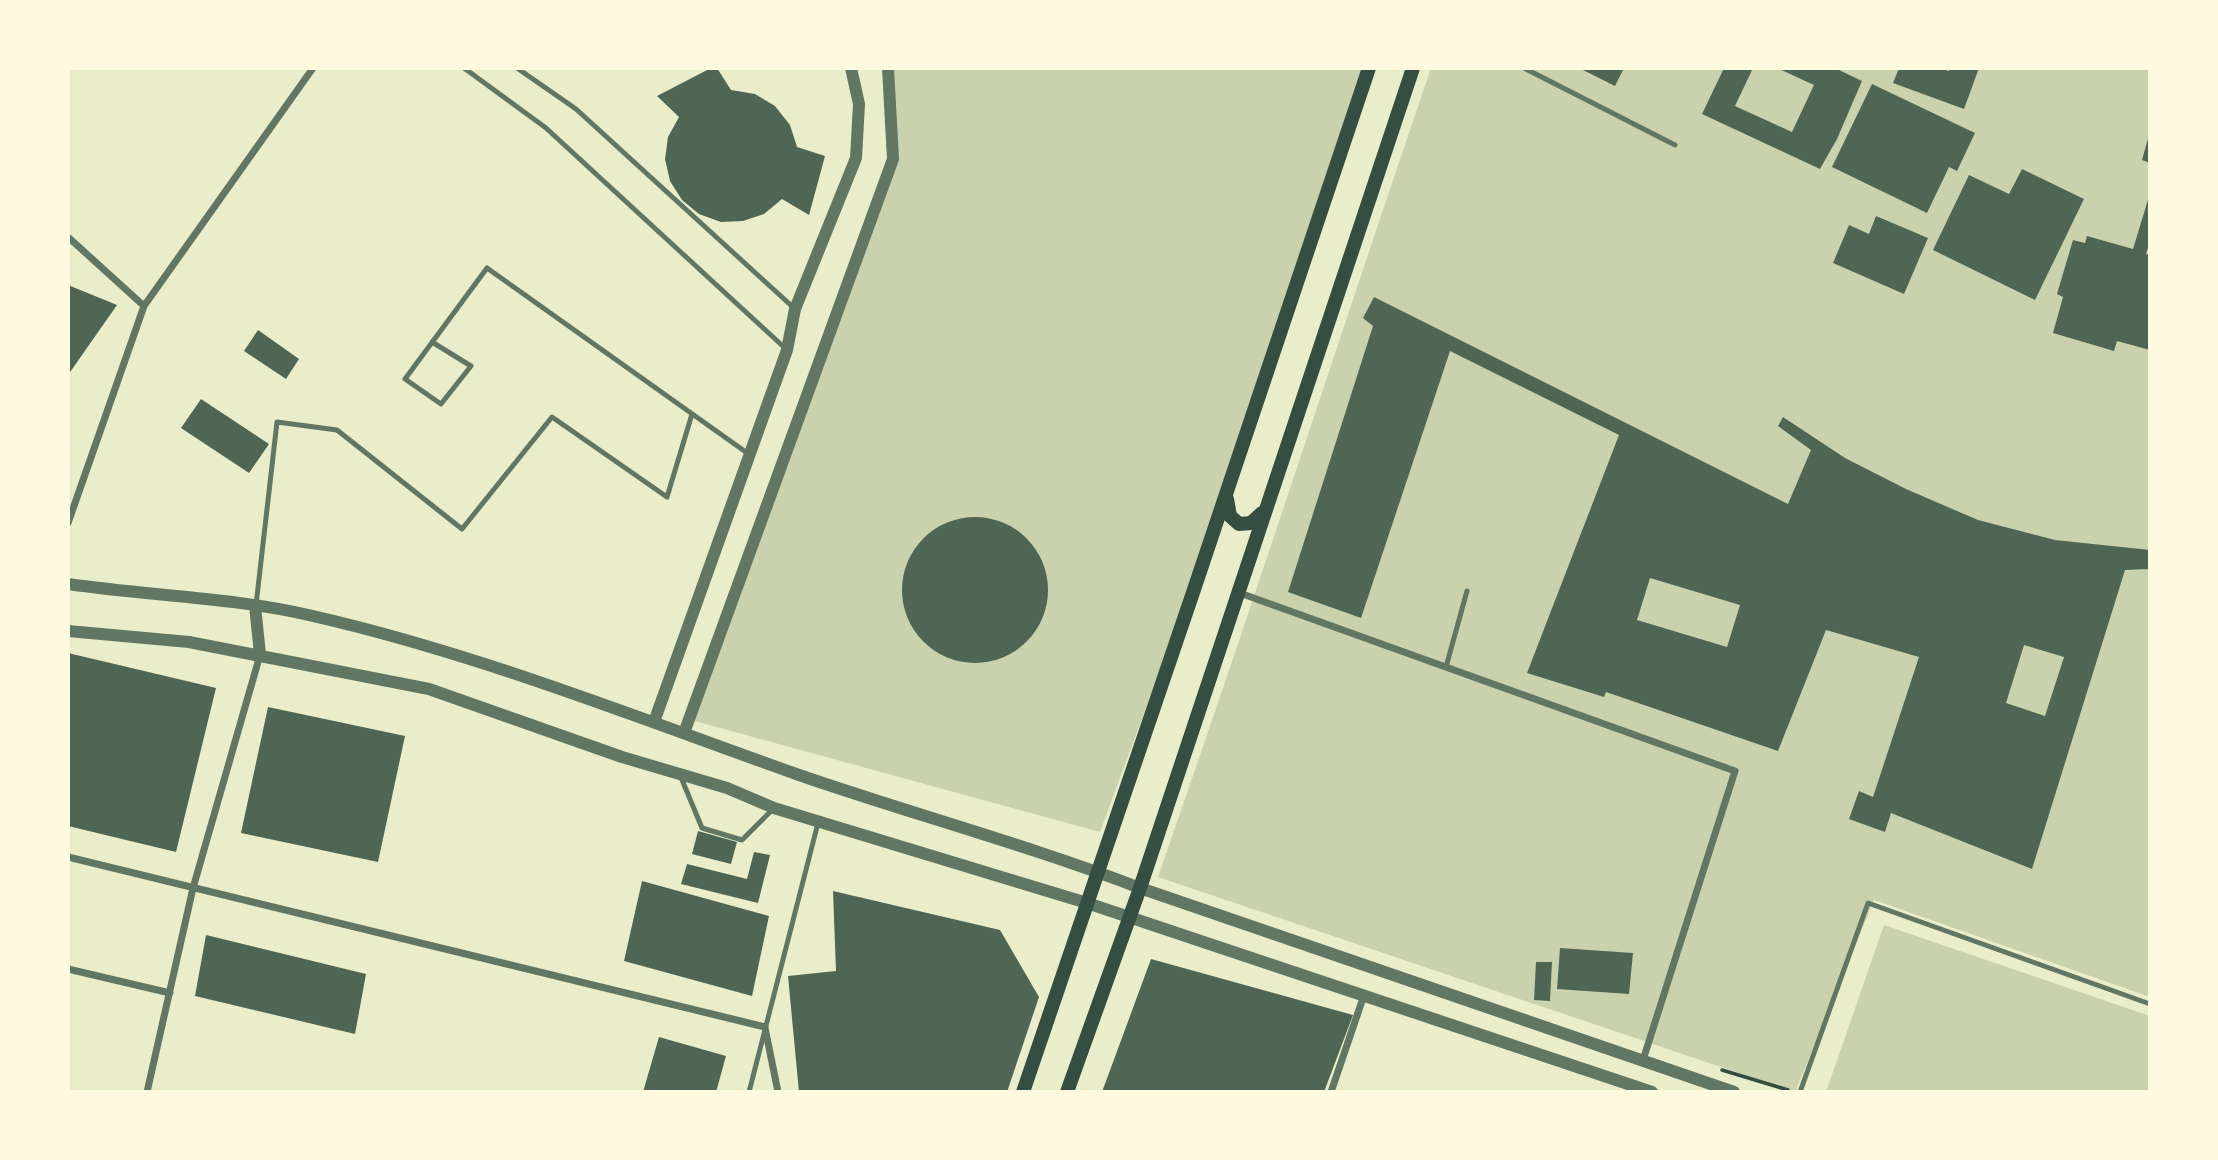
<!DOCTYPE html>
<html>
<head>
<meta charset="utf-8">
<style>
	body { margin:0 }
	#map { position:relative; width:2218px; height:1160px; overflow:hidden; background:#e9edc9; font-family:"Source Sans 3",sans-serif }
	canvas { display:block }
	.frame { position:absolute; inset:0; border:70px solid #fefae0; pointer-events:none }
</style>
</head>
<body>
<div id="map">
<canvas width="2218" height="1160"></canvas>
<div class="frame"></div>
</div>
<script>
const g = document.querySelector('canvas').getContext('2d');
g.lineJoin = 'round';
function fill(path, color) {
  g.fillStyle = color;
  g.fill(path, 'evenodd');
}
function stroke(path, color, width, dash) {
  g.strokeStyle = color;
  g.lineWidth = width;
  g.lineCap = dash ? 'butt' : 'round';
  g.setLineDash(dash || []);
  g.stroke(path);
}
const green = new Path2D(`
	M 886,68 L 1366,68 L 1227,489 L 1100,832 L 691,720 L 890,157 Z
	M 1431,68 L 2150,68 L 2150,997 L 1874,900 L 1795,1092 L 1158,877 C 1252,608 1339,338 1431,68 Z
	M 1884,925 L 2150,1016 L 2150,1092 L 1826,1092 Z`);
const building = new Path2D(`
	M 711,68 L 717,68 L 731,90 L 755,94 L 775,106 L 790,125 L 797,147 L 825,156 L 809,215 L 782,199 L 764,214 L 743,221 L 721,222 L 699,214 L 682,200 L 670,181 L 665,159 L 668,137 L 679,117 L 657,96 Z
	M 1579,68 L 1624,68 L 1615,86 Z
	M 1724,68 L 1753,68 L 1735,106 L 1792,132 L 1814,85 L 1777,68 L 1835,68 L 1862,81 L 1837,139 L 1820,169 L 1702,114 Z
	M 1899,68 L 1941,68 L 1949,71 L 1950,68 L 1979,68 L 1964,109 L 1893,83 Z
	M 1872,84 L 1975,133 L 1957,171 L 1949,167 L 1927,213 L 1832,167 Z
	M 2149,135 L 2150,135 L 2150,163 L 2142,160 Z
	M 2022,169 L 2084,199 L 2035,300 L 1933,250 L 1969,175 L 2009,194 Z
	M 2150,193 L 2150,241 L 2146,254 L 2150,255 L 2150,350 L 2117,341 L 2114,351 L 2053,333 L 2063,297 L 2057,294 L 2073,240 L 2085,243 L 2087,236 L 2133,249 Z
	M 1876,216 L 1928,238 L 1904,294 L 1833,263 L 1849,225 L 1869,234 Z
	M 68,285 L 117,305 L 68,375 Z
	M 1374,297 L 1788,504 L 1811,450 L 1778,426 L 1783,417 L 1845,458 L 1906,489 L 1978,520 L 2055,540 L 2150,550 L 2150,569 L 2125,570 L 2032,869 L 1891,813 L 1885,832 L 1849,819 L 1859,791 L 1873,797 L 1919,657 L 1826,630 L 1778,751 L 1606,692 L 1604,697 L 1527,673 L 1619,435 L 1450,351 L 1361,618 L 1288,592 L 1373,326 L 1363,318 ZM 1650,578 L 1740,605 L 1727,647 L 1637,620 ZM 2024,645 L 2064,657 L 2045,716 L 2006,703 Z
	M 258,330 L 299,359 L 286,379 L 244,351 Z
	M 201,399 L 269,444 L 249,473 L 181,428 Z
	M902 590a73 73 0 1 1 146 0a73 73 0 1 1-146 0Z
	M 68,653 L 216,688 L 176,852 L 68,826 Z
	M 268,707 L 405,736 L 378,862 L 241,833 Z
	M 698,831 L 737,842 L 731,864 L 692,854 Z
	M 754,852 L 770,855 L 758,903 L 681,884 L 687,864 L 747,879 Z
	M 642,881 L 769,916 L 752,996 L 624,961 Z
	M 833,891 L 1000,930 L 1039,997 L 1007,1092 L 799,1092 L 788,976 L 836,971 Z
	M 206,935 L 366,974 L 355,1034 L 195,996 Z
	M 1560,948 L 1633,953 L 1629,994 L 1557,989 Z
	M 1151,959 L 1353,1015 L 1324,1092 L 1102,1092 Z
	M 1536,962 L 1552,962 L 1550,1001 L 1534,1000 Z
	M 659,1037 L 726,1056 L 716,1092 L 643,1092 Z`);
const path = new Path2D(`
	M 1722,1070 L 1788,1090`);
const service = new Path2D(`
	M 464,68 L 546,128 L 786,349
	M 517,68 L 576,109 L 795,309
	M 1524,68 L 1675,145
	M 432,342 L 471,366 L 441,404 L 405,379 L 487,268 L 750,455
	M 256,605 L 277,422 L 337,430 L 462,529 L 552,417 L 667,497 L 692,414
	M 1446,667 L 1467,591
	M 680,775 L 702,828 L 742,840 L 774,808
	M 749,1092 L 818,823
	M 1800,1092 L 1868,903 L 2150,1004`);
const minor = new Path2D(`
	M 68,237 L 144,306
	M 68,523 L 144,306 L 313,68
	M 1237,592 L 1735,771 L 1643,1060
	M 68,857 L 765,1027
	M 68,969 L 170,993
	M 765,1028 L 778,1092
	M 147,1092 L 193,888 L 260,655
	M 1331,1092 L 1364,995`);
const tertiary = new Path2D(`
	M 68,584 C 150,596 233,597 313,616 C 479,654 638,718 799,775 C 912,814 1028,845 1140,888 L 1734,1092
	M 255,606 L 260,654
	M 68,631 L 189,642 L 429,689 L 622,757 L 727,788 L 774,808 L 1087,903 L 1652,1092
	M 654,722 L 787,350 L 795,309 L 856,158 L 859,104 L 851,68
	M 684,733 L 893,159 L 888,68`);
const secondary = new Path2D(`
	M 1227,499 L 1230,516 L 1239,524 L 1251,523 L 1262,513
	M 1023,1092 C 1139,751 1256,410 1369,68
	M 1067,1092 L 1140,888 L 1413,68`);
fill(green, '#cad2ad');
fill(building, '#4f6655');
stroke(path, '#344e41', 3.5);
stroke(service, '#617663', 5);
stroke(minor, '#617663', 7);
stroke(tertiary, '#617663', 12);
stroke(secondary, '#344e41', 14);
</script>
</body>
</html>
